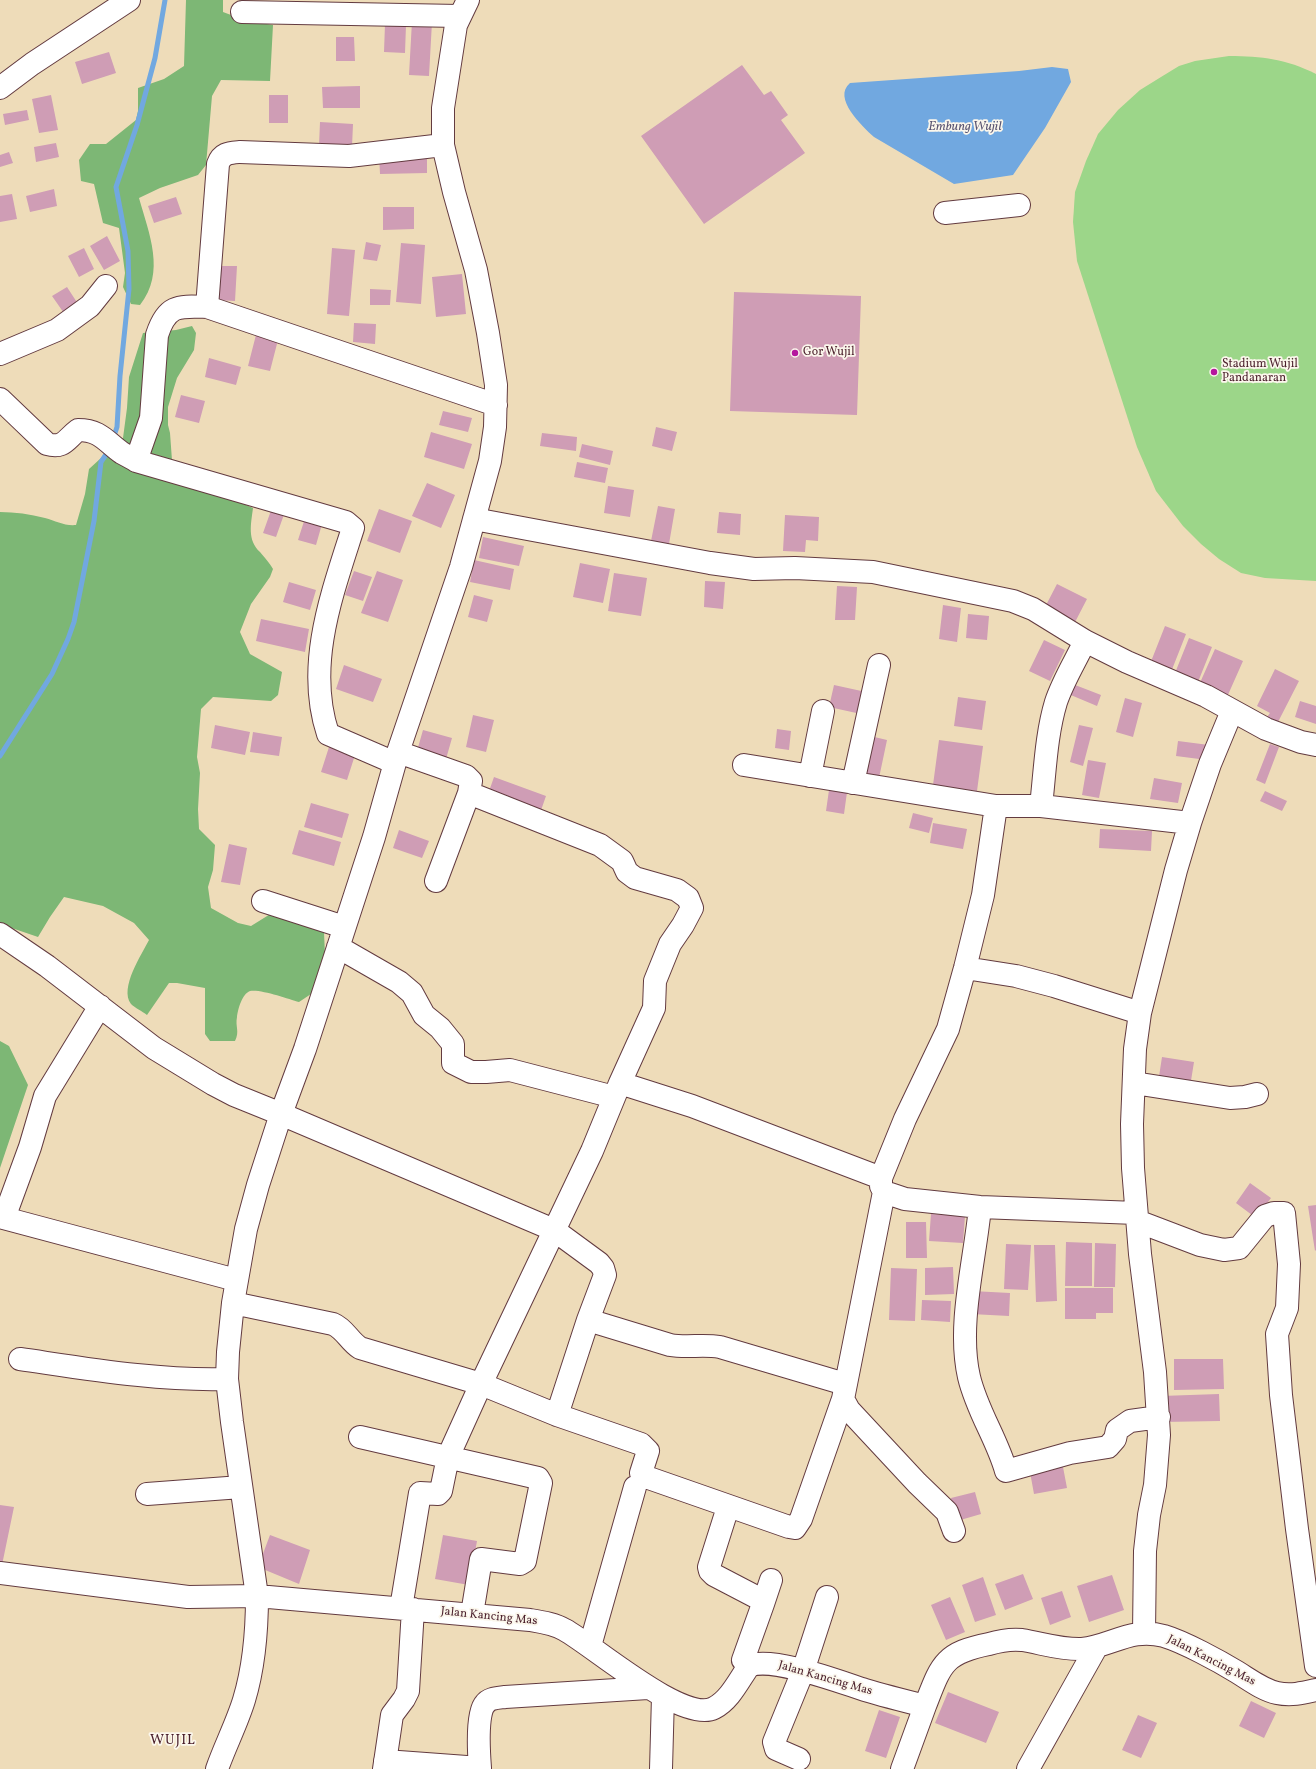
<!DOCTYPE html>
<html>
<head>
<meta charset="utf-8">
<style>
	body { margin:0 }
	canvas { display:block; background:#eedcb9 }
</style>
</head>
<body>
<canvas width="1316" height="1769"></canvas>
<script>
const g = document.querySelector('canvas').getContext('2d');
g.lineJoin = 'round';
function fill(path, color) {
  g.fillStyle = color;
  g.fill(path, 'evenodd');
}
function stroke(path, color, width, dash) {
  g.strokeStyle = color;
  g.lineWidth = width;
  g.lineCap = dash ? 'butt' : 'round';
  g.setLineDash(dash || []);
  g.stroke(path);
}
function write(font, color, halo, rows, align = 'center') {
  g.font = font + ' Vollkorn,serif';
  g.lineWidth = 3.5;
  g.setLineDash([]);
  g.textBaseline = 'middle';
  g.strokeStyle = halo;
  g.fillStyle = color;
  for (const [text, x, y, turn = 0] of rows) {
    g.save();
    g.translate(x, y);
    g.rotate((+turn || 0) * Math.PI / 180);
    g.textAlign = isNaN(turn) ? turn : align;
    if (halo) g.strokeText(text, 0, 0);
    g.fillText(text, 0, 0);
    g.restore();
  }
}
const green = new Path2D(`
	M 1229,56 C 1262,56 1286,59 1316,74 L 1316,581 L 1265,578 L 1241,573 L 1219,559 L 1201,544 L 1183,526 L 1156,491 L 1137,447 L 1077,261 L 1073,222 L 1075,192 L 1086,161 L 1098,134 L 1118,110 L 1140,90 L 1161,77 L 1179,66 L 1195,61 Z`);
const forest = new Path2D(`
	M 186,0 L 223,0 L 223,12 L 247,21 L 273,25 L 270,81 L 221,80 L 212,96 L 206,165 L 198,175 L 160,188 L 139,198 C 149,234 166,272 140,305 L 131,304 L 123,287 L 125,273 L 119,228 L 103,223 L 94,184 L 81,181 L 79,160 L 90,144 L 106,144 L 136,120 L 138,111 L 138,88 L 164,79 L 184,66 Z
	M 192,326 L 196,333 L 194,350 L 177,378 L 168,407 L 168,425 L 170,433 L 173,474 L 253,508 C 251,524 247,540 260,552 C 265,558 269,562 273,569 L 270,577 L 251,604 L 240,632 L 250,654 L 282,672 L 278,695 L 271,701 L 213,697 L 201,709 L 197,757 L 200,773 L 198,809 L 199,829 L 215,845 L 213,870 L 208,887 L 211,908 L 238,923 L 251,926 L 272,913 L 311,923 L 324,932 L 325,955 L 314,992 L 299,1002 C 288,999 261,989 250,991 C 242,994 238,1009 237,1017 C 235,1027 240,1031 235,1041 L 210,1041 L 205,1034 L 205,988 L 177,983 L 169,983 L 147,1015 C 142,1011 135,1008 131,1004 C 119,988 142,954 149,940 L 134,923 L 103,906 L 64,897 L 50,917 L 38,937 L 0,924 L 0,512 C 15,512 30,514 45,518 C 56,521 64,526 76,525 L 85,494 L 89,469 L 123,438 L 127,408 L 129,377 L 143,333 L 176,330 Z
	M 0,1041 L 9,1046 L 28,1085 L 0,1168 Z`);
const water = new Path2D(`
	M 1052,67 L 1068,69 L 1071,82 L 1045,128 L 1013,175 L 954,184 L 874,137 C 862,126 832,98 850,83 L 1019,71 Z`);
const stream = new Path2D(`
	M 113,439 L 117,427 L 120,376 L 129,289 L 128,251 L 116,187 L 137,125 L 155,58 L 165,0
	M 0,756 L 52,674 L 68,639 L 74,622 L 94,521 L 101,462 L 109,450`);
const building = new Path2D(`
	M 412,21 L 432,22 L 429,76 L 409,75 Z
	M 385,24 L 406,25 L 405,53 L 384,52 Z
	M 336,37 L 354,37 L 355,61 L 336,61 Z
	M 109,52 L 116,73 L 82,84 L 75,62 Z
	M 742,65 L 764,95 L 771,91 L 788,115 L 781,120 L 805,153 L 704,224 L 641,136 Z
	M 360,86 L 360,108 L 323,108 L 322,87 Z
	M 51,95 L 58,130 L 39,133 L 32,99 Z
	M 269,95 L 288,95 L 288,123 L 269,123 Z
	M 27,110 L 29,120 L 5,125 L 3,114 Z
	M 320,122 L 353,124 L 352,147 L 319,146 Z
	M 56,143 L 59,157 L 36,162 L 34,147 Z
	M 9,152 L 13,163 L 0,167 L 0,155 Z
	M 427,153 L 427,173 L 380,174 L 379,154 Z
	M 54,189 L 57,206 L 30,212 L 26,196 Z
	M 12,194 L 17,219 L 0,222 L 0,196 Z
	M 176,197 L 182,214 L 154,223 L 148,206 Z
	M 383,207 L 414,207 L 414,229 L 383,230 Z
	M 107,236 L 120,261 L 104,270 L 90,246 Z
	M 366,242 L 381,245 L 377,261 L 363,259 Z
	M 401,243 L 425,245 L 421,304 L 396,302 Z
	M 84,248 L 94,269 L 79,277 L 68,256 Z
	M 332,248 L 355,250 L 349,316 L 327,314 Z
	M 217,266 L 237,266 L 235,301 L 215,300 Z
	M 462,274 L 466,314 L 436,317 L 432,277 Z
	M 67,287 L 80,307 L 66,316 L 52,296 Z
	M 370,289 L 391,290 L 390,305 L 370,305 Z
	M 734,292 L 861,296 L 857,415 L 730,411 Z
	M 354,323 L 376,324 L 375,344 L 353,342 Z
	M 257,331 L 279,336 L 270,371 L 248,366 Z
	M 209,358 L 241,367 L 236,385 L 205,377 Z
	M 181,395 L 205,401 L 199,423 L 175,417 Z
	M 443,411 L 472,418 L 468,432 L 439,425 Z
	M 656,427 L 677,432 L 672,451 L 652,446 Z
	M 431,432 L 472,444 L 464,469 L 424,457 Z
	M 542,433 L 577,437 L 576,451 L 540,446 Z
	M 582,444 L 613,451 L 610,465 L 579,457 Z
	M 577,462 L 608,468 L 605,483 L 574,477 Z
	M 427,483 L 455,495 L 441,528 L 412,516 Z
	M 608,486 L 634,490 L 630,517 L 604,513 Z
	M 274,502 L 287,506 L 276,537 L 263,533 Z
	M 658,506 L 675,509 L 669,544 L 651,541 Z
	M 379,509 L 412,521 L 400,553 L 367,541 Z
	M 307,512 L 324,517 L 316,545 L 298,540 Z
	M 719,512 L 741,514 L 740,535 L 717,533 Z
	M 785,515 L 819,517 L 818,541 L 806,540 L 805,552 L 783,551 Z
	M 483,537 L 524,546 L 519,566 L 479,558 Z
	M 474,560 L 514,569 L 510,590 L 470,582 Z
	M 580,563 L 610,569 L 603,603 L 573,597 Z
	M 354,571 L 372,577 L 363,601 L 345,595 Z
	M 377,571 L 403,580 L 388,622 L 361,613 Z
	M 614,573 L 647,578 L 641,616 L 608,611 Z
	M 705,581 L 725,582 L 723,609 L 704,607 Z
	M 289,582 L 316,590 L 310,610 L 283,602 Z
	M 1057,584 L 1087,599 L 1073,626 L 1043,611 Z
	M 837,586 L 857,587 L 855,620 L 835,620 Z
	M 474,595 L 493,600 L 487,622 L 468,617 Z
	M 943,605 L 961,608 L 957,642 L 939,639 Z
	M 968,614 L 989,616 L 987,640 L 966,638 Z
	M 261,619 L 309,629 L 305,652 L 256,641 Z
	M 1165,626 L 1186,634 L 1171,672 L 1150,664 Z
	M 1189,638 L 1212,647 L 1198,682 L 1175,673 Z
	M 1044,640 L 1065,650 L 1050,681 L 1029,671 Z
	M 1215,649 L 1243,661 L 1227,697 L 1199,685 Z
	M 344,665 L 382,679 L 373,702 L 336,689 Z
	M 1275,669 L 1299,681 L 1278,722 L 1267,717 L 1270,713 L 1257,706 Z
	M 1070,683 L 1101,695 L 1097,706 L 1066,693 Z
	M 834,685 L 866,692 L 861,714 L 829,707 Z
	M 958,697 L 986,701 L 982,730 L 954,726 Z
	M 1125,698 L 1142,703 L 1133,737 L 1116,732 Z
	M 1300,701 L 1316,706 L 1316,724 L 1295,717 Z
	M 473,715 L 494,720 L 486,752 L 466,747 Z
	M 215,725 L 250,732 L 245,755 L 211,748 Z
	M 1079,725 L 1093,728 L 1083,766 L 1070,762 Z
	M 777,729 L 791,731 L 789,750 L 775,748 Z
	M 423,730 L 452,738 L 446,759 L 417,751 Z
	M 253,732 L 282,737 L 279,756 L 250,752 Z
	M 866,735 L 887,740 L 879,778 L 858,774 Z
	M 939,740 L 983,746 L 977,791 L 933,785 Z
	M 1178,741 L 1209,745 L 1207,760 L 1176,756 Z
	M 1270,744 L 1279,747 L 1265,784 L 1256,780 Z
	M 329,747 L 355,755 L 347,780 L 321,772 Z
	M 1088,760 L 1106,763 L 1099,798 L 1082,795 Z
	M 494,777 L 546,796 L 539,816 L 487,797 Z
	M 1154,778 L 1182,783 L 1178,803 L 1150,799 Z
	M 830,783 L 848,785 L 844,814 L 826,811 Z
	M 1265,791 L 1287,801 L 1282,811 L 1260,801 Z
	M 311,803 L 349,814 L 342,838 L 304,827 Z
	M 913,813 L 933,818 L 929,833 L 909,828 Z
	M 933,823 L 967,829 L 963,849 L 930,843 Z
	M 1100,829 L 1152,831 L 1151,851 L 1099,848 Z
	M 299,830 L 341,842 L 334,866 L 292,854 Z
	M 399,830 L 429,841 L 422,858 L 393,848 Z
	M 229,844 L 247,848 L 240,885 L 221,882 Z
	M 1162,1057 L 1194,1062 L 1190,1087 L 1158,1083 Z
	M 1250,1183 L 1271,1198 L 1256,1218 L 1236,1203 Z
	M 1316,1205 L 1316,1250 L 1315,1251 L 1308,1206 Z
	M 931,1214 L 965,1216 L 963,1243 L 929,1241 Z
	M 906,1222 L 926,1222 L 927,1258 L 906,1258 Z
	M 1066,1242 L 1092,1243 L 1092,1286 L 1065,1286 Z
	M 1095,1243 L 1116,1244 L 1115,1287 L 1094,1287 Z
	M 1006,1244 L 1031,1245 L 1028,1290 L 1004,1289 Z
	M 1034,1245 L 1055,1245 L 1057,1301 L 1036,1302 Z
	M 953,1267 L 954,1294 L 925,1295 L 925,1268 Z
	M 891,1268 L 917,1269 L 915,1321 L 889,1320 Z
	M 1065,1288 L 1113,1288 L 1113,1313 L 1096,1313 L 1096,1319 L 1065,1319 Z
	M 972,1291 L 1010,1293 L 1009,1316 L 971,1314 Z
	M 922,1300 L 951,1301 L 950,1322 L 921,1320 Z
	M 1174,1359 L 1223,1359 L 1224,1389 L 1174,1390 Z
	M 1219,1394 L 1220,1421 L 1162,1422 L 1161,1396 Z
	M 1063,1467 L 1067,1488 L 1034,1494 L 1030,1472 Z
	M 975,1492 L 981,1514 L 957,1521 L 951,1498 Z
	M 0,1505 L 14,1507 L 2,1565 L 0,1564 Z
	M 270,1535 L 310,1550 L 299,1584 L 258,1567 Z
	M 443,1535 L 477,1541 L 469,1585 L 435,1579 Z
	M 1023,1574 L 1033,1599 L 1005,1610 L 995,1584 Z
	M 1112,1575 L 1124,1610 L 1089,1622 L 1077,1586 Z
	M 983,1577 L 996,1615 L 975,1622 L 962,1585 Z
	M 1062,1591 L 1071,1617 L 1050,1625 L 1041,1598 Z
	M 950,1597 L 965,1632 L 946,1640 L 931,1605 Z
	M 948,1692 L 999,1712 L 986,1743 L 935,1723 Z
	M 1251,1701 L 1276,1713 L 1264,1738 L 1239,1726 Z
	M 879,1710 L 900,1717 L 886,1758 L 865,1751 Z
	M 1138,1715 L 1157,1723 L 1141,1758 L 1122,1750 Z`);
const minor = new Path2D(`
	M 242,12 L 459,16
	M 0,88 L 32,64 L 129,0
	M 945,213 L 1019,205
	M 207,307 L 218,164 C 222,153 229,153 240,152 L 349,156 L 443,145
	M 0,354 L 57,330 L 90,306 L 106,286
	M 0,399 L 47,444 C 64,449 66,439 78,430 C 101,430 106,442 122,453 C 127,456 132,458 136,461
	M 474,519 L 710,563 L 754,569 L 795,568 L 873,572 L 1013,601 L 1033,609 L 1085,641 L 1127,662 L 1206,696 L 1266,729 L 1301,742 L 1316,745
	M 398,752 L 466,776 L 471,781 L 469,793 L 436,881
	M 395,763 L 328,734 C 305,665 332,594 353,528 L 346,522 L 136,461 L 151,418 L 157,335 C 167,304 179,306 207,307 L 496,405
	M 744,765 L 996,806
	M 810,776 L 823,711
	M 853,783 L 879,665
	M 1041,806 C 1045,772 1046,735 1056,702 C 1063,681 1075,662 1085,641
	M 263,901 L 344,927
	M 0,934 L 47,966 L 154,1048 L 213,1084 L 234,1095 L 281,1114 L 554,1230 L 599,1263 L 603,1268 L 605,1275 L 588,1320 L 557,1415
	M 338,947 L 399,982 L 412,993 L 424,1015 L 440,1028 L 453,1044 L 453,1063 L 471,1072 L 486,1072 L 510,1070 L 614,1097
	M 965,968 L 1016,976 L 1054,986 L 1140,1013
	M 620,1083 L 692,1106 L 881,1178
	M 1134,1083 L 1230,1098 L 1245,1097 L 1257,1094
	M 884,1192 L 843,1399 L 849,1410 L 917,1483 L 947,1512 L 954,1531
	M 980,1207 C 975,1261 957,1325 969,1377 C 977,1411 997,1439 1006,1471 L 1070,1453 L 1108,1447 L 1115,1439 L 1117,1430 L 1130,1421 L 1159,1417
	M 1136,1213 L 980,1207 L 905,1199 L 884,1192 L 881,1186 L 881,1178 L 905,1119 L 948,1029 L 965,968 L 983,895 L 996,806 L 1041,806 L 1190,823
	M 0,1217 L 236,1280
	M 4,1218 L 30,1147 L 45,1096 L 100,1006
	M 1137,1221 L 1200,1245 L 1224,1250 L 1239,1248 L 1265,1216 L 1274,1213 L 1284,1213 L 1289,1264 L 1287,1308 L 1277,1334 L 1281,1395 L 1297,1529 L 1316,1666
	M 233,1303 L 333,1324 C 345,1329 349,1341 360,1348 L 481,1384 L 557,1415 L 641,1444 L 648,1451 L 641,1473 L 643,1476 L 789,1527 L 795,1528 L 801,1519 L 843,1399
	M 588,1320 L 670,1345 C 687,1348 703,1344 720,1347 L 845,1384
	M 20,1359 C 89,1369 158,1381 227,1379
	M 360,1437 L 538,1478 L 541,1483 L 525,1561 L 520,1564 L 481,1559 L 472,1614
	M 147,1494 L 241,1487
	M 728,1507 L 709,1567 L 710,1571 L 714,1575 L 760,1599 L 763,1604 L 743,1660 L 749,1666
	M 0,1573 L 188,1597 L 257,1596 L 530,1620 C 542,1622 555,1624 565,1630 C 594,1646 683,1724 714,1708 C 730,1700 739,1680 749,1666 C 772,1656 840,1682 865,1690 C 885,1696 905,1701 925,1706 C 941,1665 943,1653 989,1644 C 999,1641 1011,1639 1022,1640 C 1041,1643 1062,1650 1082,1649 C 1112,1646 1131,1627 1164,1636 C 1184,1642 1219,1661 1237,1672 C 1250,1680 1263,1690 1277,1693 C 1291,1696 1303,1693 1316,1690
	M 763,1604 L 771,1580
	M 401,1608 L 420,1493 L 438,1494 L 441,1491 L 448,1457 L 481,1384 L 592,1151 L 620,1083 L 654,1008 L 655,981 L 670,944 L 683,925 L 692,908 L 688,898 L 677,890 L 635,878 L 627,872 L 622,861 L 600,845 L 469,793
	M 1144,1633 L 1145,1551 L 1149,1515 L 1155,1485 L 1159,1435 L 1155,1372 L 1140,1254 L 1133,1168 L 1132,1124 L 1135,1049 L 1140,1013 L 1176,870 L 1190,823 L 1210,764 L 1232,711
	M 590,1646 L 635,1487
	M 799,1759 L 776,1749 L 774,1742 L 803,1671 L 827,1597
	M 385,1761 L 480,1768 C 479,1755 476,1713 485,1704 C 489,1698 498,1698 505,1697 L 648,1688
	M 217,1769 C 225,1746 237,1723 244,1700 C 254,1667 257,1630 257,1596 L 232,1422 L 227,1379 L 228,1352 L 233,1303 L 246,1229 L 258,1185 L 281,1114 L 305,1049 L 374,837 L 398,752 L 461,567 L 490,461 L 495,427 L 496,385 L 488,333 L 476,270 L 454,192 L 443,145 L 443,108 L 456,25 L 468,0
	M 384,1769 L 392,1715 L 404,1699 L 408,1691 L 413,1609
	M 661,1769 L 663,1696
	M 902,1769 L 925,1706
	M 1028,1769 L 1097,1646`);
const markers = [
	[795,353,4,"#b5179e"],
	[1214,372,4,"#b5179e"]
];
const poiNames = [
	["Gor Wujil",803,353],
	["Stadium Wujil",1222,365],
	["Pandanaran",1222,379]
];
const streetNames = [
	["Jalan Kancing Mas",489,1617,6],
	["Jalan Kancing Mas",1211,1661,27],
	["Jalan Kancing Mas",825,1679,16]
];
const waterNames = [
	["Embung Wujil",965,128]
];
const quarterNames = [
	["WUJIL",173,1741]
];
fill(green, '#9cd689');
fill(forest, '#7db775');
fill(water, '#71a8e0');
stroke(stream, '#71a8e0', 5);
fill(building, '#cf9db5');
stroke(minor, '#633b40', 24);
stroke(minor, '#fff', 22);
for (const [x, y, r, color] of markers) {
  const dot = new Path2D();
  dot.arc(x, y, r, 0, 2 * Math.PI);
  g.fillStyle = color;
  g.fill(dot);
  stroke(dot, '#fbf7ec', 1.5);
}
write('12px', '#4a1f2b', '#fbf7ec', poiNames, 'left');
write('12px', '#4a1f2b', '#fbf7ec', streetNames);
write('italic 13px', '#5a5673', '#fbf7ec', waterNames);
g.letterSpacing = '1px';
write('14px', '#4a1f2b', '#fbf7ec', quarterNames);
g.letterSpacing = '0px';
</script>
</body>
</html>
